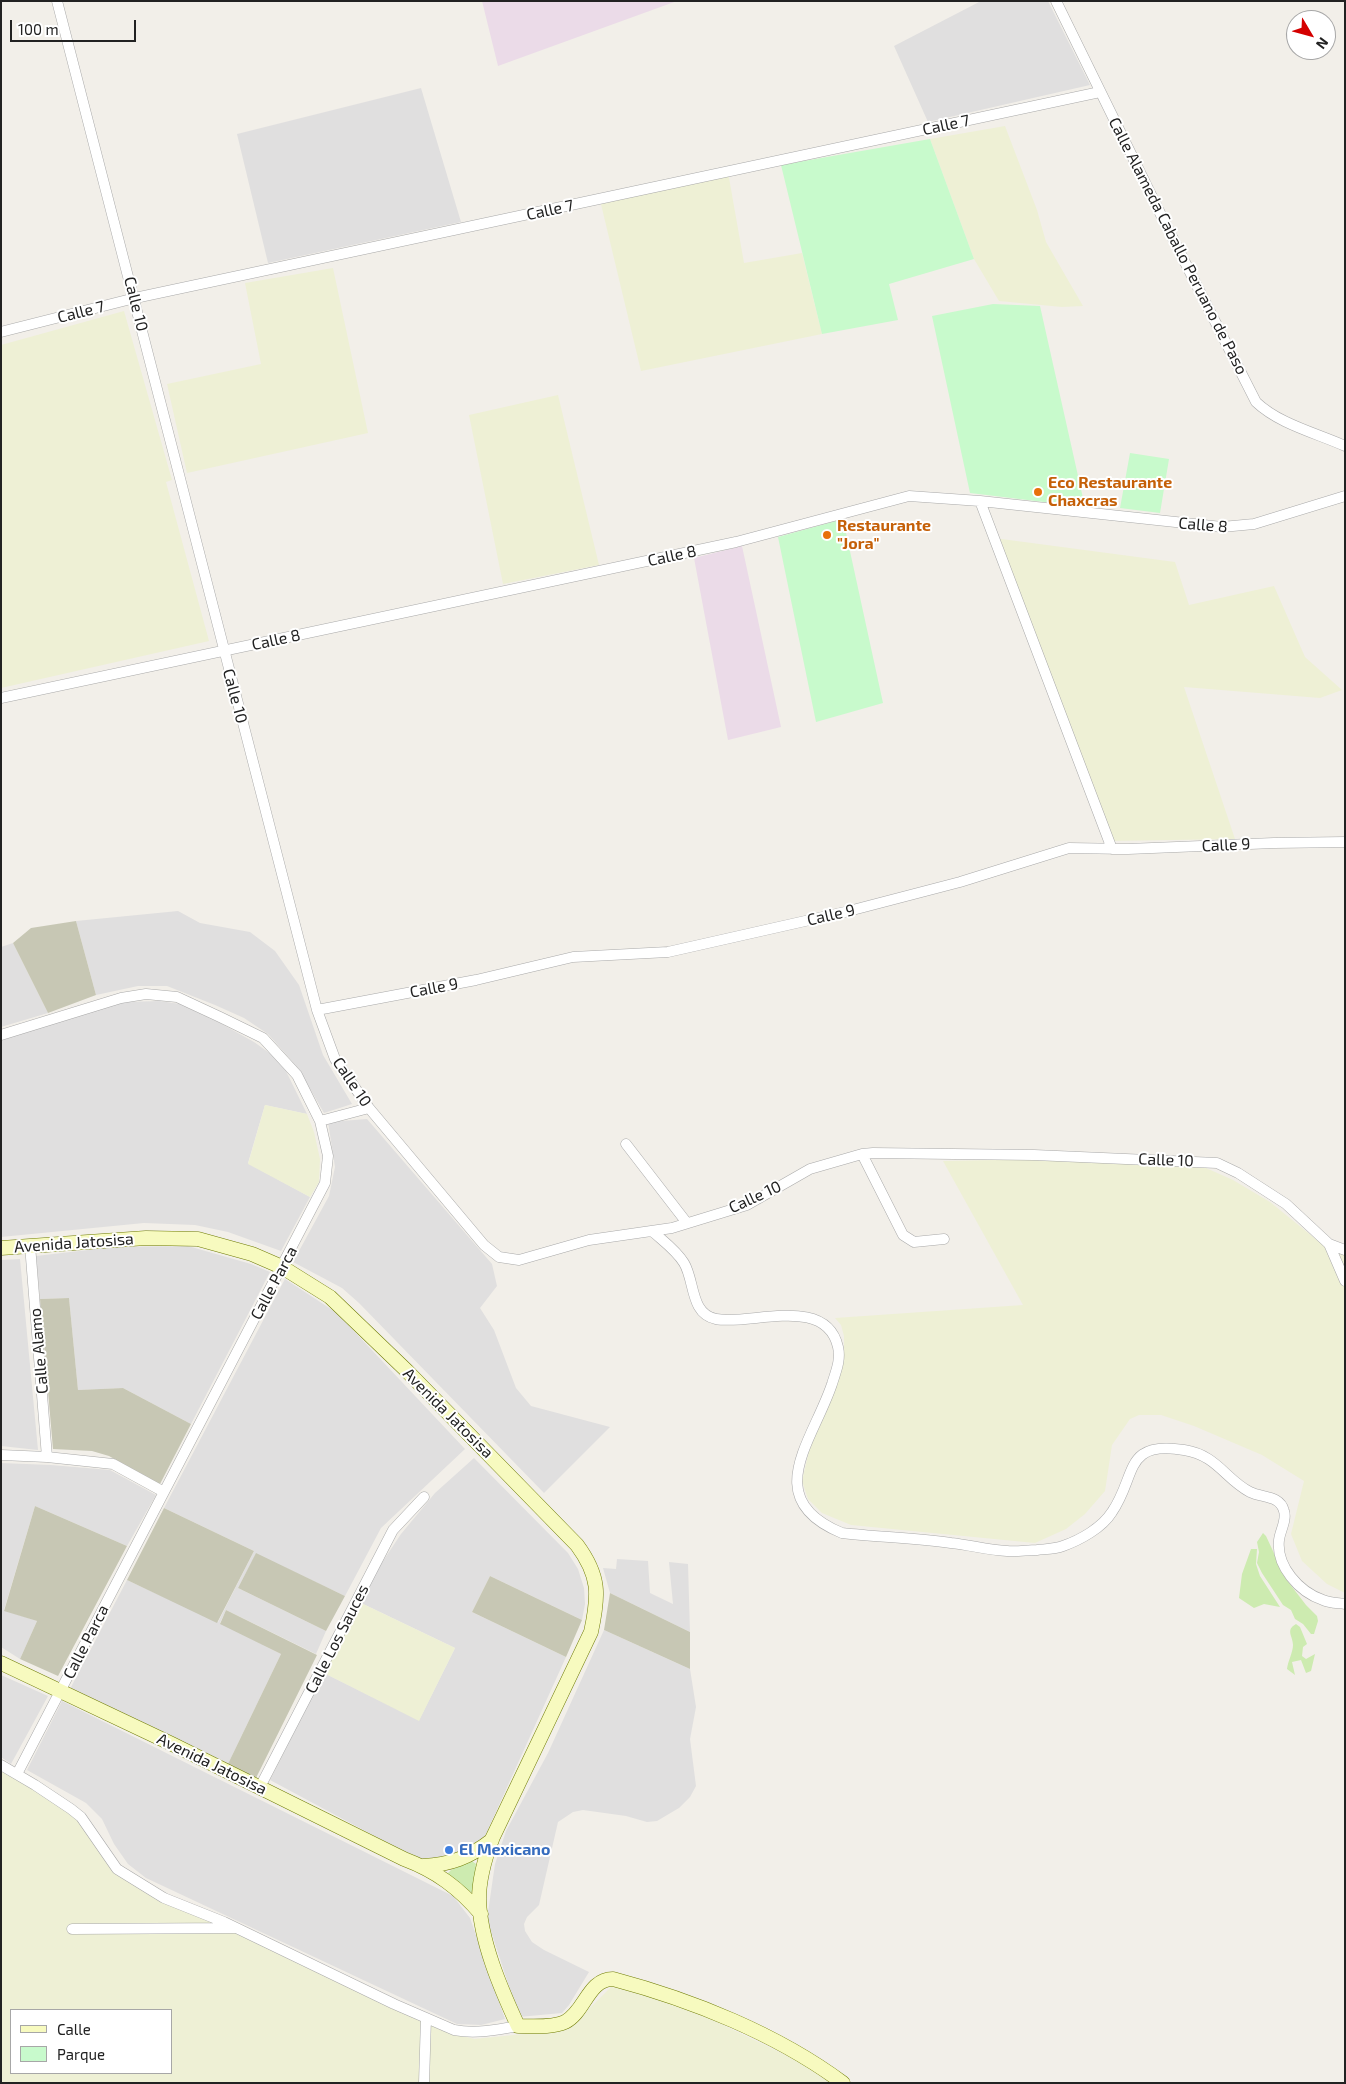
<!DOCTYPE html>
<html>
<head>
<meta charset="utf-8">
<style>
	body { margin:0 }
	#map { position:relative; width:1346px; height:2084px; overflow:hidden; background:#f2efe9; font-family:"Exo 2",sans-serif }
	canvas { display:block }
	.frame { position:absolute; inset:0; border:2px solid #222; pointer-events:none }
	.legend { position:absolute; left:10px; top:2009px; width:162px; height:65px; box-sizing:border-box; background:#fff; border:1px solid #a7a7a7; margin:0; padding:6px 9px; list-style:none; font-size:15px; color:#222 }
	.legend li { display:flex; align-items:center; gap:10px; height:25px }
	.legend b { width:25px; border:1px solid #a7a7a7 }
	.north { position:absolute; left:1286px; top:10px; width:50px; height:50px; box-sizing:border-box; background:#fff; border:1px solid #a7a7a7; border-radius:50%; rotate:127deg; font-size:14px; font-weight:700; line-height:20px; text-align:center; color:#222 }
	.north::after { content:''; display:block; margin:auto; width:18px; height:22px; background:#d40000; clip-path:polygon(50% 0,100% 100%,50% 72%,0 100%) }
	.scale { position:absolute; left:10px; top:20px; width:126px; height:22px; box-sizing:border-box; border:2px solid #222; border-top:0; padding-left:6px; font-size:15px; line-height:18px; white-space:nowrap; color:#222; -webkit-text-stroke:4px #fff; paint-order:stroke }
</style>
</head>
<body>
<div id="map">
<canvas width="1346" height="2084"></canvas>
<div class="frame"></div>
<ul class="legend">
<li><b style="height:6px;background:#f7fabf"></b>Calle</li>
<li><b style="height:14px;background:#c8facc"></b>Parque</li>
</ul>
<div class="north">N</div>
<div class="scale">100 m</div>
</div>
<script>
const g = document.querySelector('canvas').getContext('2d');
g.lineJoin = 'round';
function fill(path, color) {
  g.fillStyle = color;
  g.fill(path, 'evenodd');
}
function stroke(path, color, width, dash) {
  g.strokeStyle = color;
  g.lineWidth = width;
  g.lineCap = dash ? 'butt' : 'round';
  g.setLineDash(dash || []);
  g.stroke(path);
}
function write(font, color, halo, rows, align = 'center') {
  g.font = font + ' "Exo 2",sans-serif';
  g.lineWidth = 4;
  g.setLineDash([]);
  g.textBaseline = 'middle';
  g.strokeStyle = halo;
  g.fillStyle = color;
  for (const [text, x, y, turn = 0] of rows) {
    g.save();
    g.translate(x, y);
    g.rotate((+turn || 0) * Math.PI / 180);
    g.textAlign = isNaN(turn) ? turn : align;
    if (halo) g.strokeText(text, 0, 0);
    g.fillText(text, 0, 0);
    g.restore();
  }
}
const residential = new Path2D(`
	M 981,1 L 1048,1 L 1090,85 L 928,122 L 894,46 Z
	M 421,88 L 461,222 L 268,263 L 237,134 Z
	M 178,911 L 200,923 L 250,932 L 275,951 L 299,985 L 323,1055 L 352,1104 L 324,1113 L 298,1068 L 268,1034 L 244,1018 L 215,1005 L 167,986 L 138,986 L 96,995 L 76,921 Z
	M 13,943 L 48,1013 L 1,1027 L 1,947 Z
	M 160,1001 L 180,1004 L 220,1023 L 254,1042 L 275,1057 L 286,1071 L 307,1114 L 265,1105 L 248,1163 L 310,1197 L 281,1251 L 228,1232 L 195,1225 L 144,1223 L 1,1237 L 1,1040 L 123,1002 Z
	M 367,1119 L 492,1264 L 497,1286 L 480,1308 L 494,1330 L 516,1388 L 531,1406 L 610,1427 L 544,1493 L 359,1303 L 342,1288 L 293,1262 L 329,1196 L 335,1167 L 328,1122 Z
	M 188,1246 L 251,1264 L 270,1272 L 191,1424 L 123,1388 L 78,1390 L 69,1298 L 40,1299 L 36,1256 L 114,1247 Z
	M 20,1259 L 38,1450 L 1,1446 L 1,1260 Z
	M 285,1279 L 337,1313 L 465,1449 L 381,1528 L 345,1596 L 256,1554 L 238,1588 L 326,1631 L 316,1654 L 226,1610 L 220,1623 L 281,1654 L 227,1766 L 70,1689 L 127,1580 L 218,1622 L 254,1551 L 164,1508 Z
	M 474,1458 L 568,1553 L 578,1569 L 584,1588 L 585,1604 L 582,1620 L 490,1576 L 472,1612 L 566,1657 L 485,1836 L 473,1849 L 457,1857 L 423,1862 L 270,1780 L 324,1673 L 419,1720 L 455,1648 L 361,1603 L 379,1567 L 401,1534 L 435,1493 Z
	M 1,1463 L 51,1465 L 110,1470 L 156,1495 L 127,1546 L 35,1506 L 4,1610 L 37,1621 L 20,1659 L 1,1647 Z
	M 617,1559 L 648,1561 L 650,1593 L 673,1604 L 669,1562 L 688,1564 L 690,1632 L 610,1593 L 603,1568 L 616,1569 Z
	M 604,1630 L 690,1669 L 696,1707 L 690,1739 L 696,1786 L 690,1797 L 679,1808 L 657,1821 L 647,1822 L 626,1816 L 583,1810 L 573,1812 L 558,1822 L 539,1905 L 527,1917 L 524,1924 L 525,1931 L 532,1942 L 544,1950 L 589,1972 L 569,2005 L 562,2013 L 519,2017 L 487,1919 L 495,1864 L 506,1831 L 548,1753 Z
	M 1,1675 L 48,1696 L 11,1764 L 1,1757 Z
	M 62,1701 L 453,1896 L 470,1918 L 505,2019 L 481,2025 L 457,2024 L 146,1878 L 128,1864 L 114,1844 L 102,1819 L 86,1803 L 27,1770 Z`);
const industrial = new Path2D(`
	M 482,1 L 677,1 L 498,66 Z
	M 742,546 L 781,727 L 728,740 L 694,558 Z`);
const construction = new Path2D(`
	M 76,921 L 96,995 L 48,1013 L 13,943 L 31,928 Z
	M 69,1298 L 78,1390 L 123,1388 L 191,1424 L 160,1484 L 109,1456 L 92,1451 L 53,1449 L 40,1299 Z
	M 35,1506 L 127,1546 L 58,1676 L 20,1659 L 37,1621 L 4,1611 Z
	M 164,1508 L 254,1551 L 217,1623 L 127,1580 Z
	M 256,1553 L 345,1596 L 326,1631 L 238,1588 Z
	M 490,1576 L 582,1620 L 566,1657 L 472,1612 Z
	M 610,1593 L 690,1632 L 690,1669 L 604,1630 Z
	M 226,1610 L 317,1655 L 255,1780 L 227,1766 L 281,1654 L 220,1624 Z`);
const farmland = new Path2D(`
	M 1005,126 L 1037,210 L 1046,242 L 1083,306 L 1062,307 L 999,301 L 974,259 L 930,139 Z
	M 728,172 L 744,263 L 802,253 L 822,334 L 641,371 L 600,200 Z
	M 333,268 L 368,433 L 187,473 L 167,384 L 261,364 L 245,283 Z
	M 124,311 L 172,480 L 166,482 L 209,641 L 1,688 L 1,345 Z
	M 558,395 L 599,565 L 503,584 L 469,415 Z
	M 994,538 L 1175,562 L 1189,605 L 1274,586 L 1305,657 L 1342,690 L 1320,698 L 1184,687 L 1235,839 L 1109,841 Z
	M 265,1105 L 307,1114 L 314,1132 L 320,1159 L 319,1182 L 310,1197 L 248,1164 Z
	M 1047,1159 L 1206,1168 L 1233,1180 L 1270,1202 L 1328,1249 L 1345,1253 L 1345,1593 L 1327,1584 L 1302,1561 L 1291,1534 L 1304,1481 L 1262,1455 L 1194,1426 L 1161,1415 L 1139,1415 L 1130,1419 L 1112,1445 L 1105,1491 L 1085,1514 L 1066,1529 L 1035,1543 L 851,1525 L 822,1513 L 808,1499 L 802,1481 L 809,1451 L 838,1378 L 844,1353 L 844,1336 L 841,1325 L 835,1318 L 1023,1305 L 943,1161 Z
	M 361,1603 L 455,1648 L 419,1721 L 324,1673 Z
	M 1,1764 L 68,1805 L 113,1861 L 156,1894 L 441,2030 L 474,2039 L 564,2030 L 594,2004 L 611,1987 L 625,1987 L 692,2010 L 806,2065 L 830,2083 L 1,2083 ZM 11,2010 L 171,2010 L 171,2073 L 11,2073 Z`);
const grass = new Path2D(`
	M 1263,1533 L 1266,1536 L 1286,1579 L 1306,1605 L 1317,1616 L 1318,1621 L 1314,1634 L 1311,1634 L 1303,1624 L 1295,1619 L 1291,1610 L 1283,1605 L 1262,1573 L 1257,1563 L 1259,1552 L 1257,1542 Z
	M 1251,1549 L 1257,1549 L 1256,1564 L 1260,1576 L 1280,1607 L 1264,1604 L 1254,1608 L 1239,1598 L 1242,1574 Z
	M 1296,1624 L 1300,1627 L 1307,1644 L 1303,1647 L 1302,1656 L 1306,1659 L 1315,1654 L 1311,1671 L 1306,1673 L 1301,1660 L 1292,1662 L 1295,1675 L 1287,1669 C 1288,1661 1293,1652 1293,1645 C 1293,1636 1285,1630 1296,1624 Z
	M 472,1861 L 476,1864 L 474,1894 L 449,1877 L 447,1874 L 451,1870 Z`);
const park = new Path2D(`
	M 930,139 L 974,259 L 889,284 L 898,320 L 822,334 L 781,165 Z
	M 993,304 L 1040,306 L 1085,507 L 970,493 L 932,316 Z
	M 1130,453 L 1169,459 L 1160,513 L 1120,508 Z
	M 843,519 L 883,703 L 816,722 L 778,537 Z`);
const street = new Path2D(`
	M 57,1 L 317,1010 L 335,1059 L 369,1108 L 484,1245 L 499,1257 L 519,1260 L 589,1240 L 672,1228 L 747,1205 L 810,1169 L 862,1154 L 873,1153 L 1034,1155 L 1217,1163 L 1238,1173 L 1286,1204 L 1329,1244 L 1345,1250
	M 1056,1 L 1162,217 L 1256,402 C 1279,424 1316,433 1345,446
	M 1,332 L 135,298 L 1100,92
	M 980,501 L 1112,849
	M 1,698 L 736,542 L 909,496 L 980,501 L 1222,527 L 1254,524 L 1345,496
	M 317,1010 L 476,980 L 573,957 L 668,952 L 845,912 L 960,882 L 1069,848 L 1128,849 L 1274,843 L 1345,842
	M 1,1035 L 121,998 L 146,994 L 177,997 L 220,1017 L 263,1038 L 297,1075 L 320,1121 L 328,1156 L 325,1183 L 17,1774
	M 320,1121 L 369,1108
	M 626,1144 L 687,1223
	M 862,1154 L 903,1235 L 914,1242 L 944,1239
	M 652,1231 C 663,1241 676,1250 684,1263 C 695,1281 690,1314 716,1319 C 750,1326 826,1294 838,1347 C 841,1360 836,1371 832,1384 C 813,1441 759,1499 842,1533 C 878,1537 915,1538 951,1543 C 970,1545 988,1550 1007,1551 C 1017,1552 1027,1550 1037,1550 C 1046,1549 1055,1549 1063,1546 C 1080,1540 1102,1528 1112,1512 C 1137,1476 1123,1440 1184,1450 C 1217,1455 1225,1479 1250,1492 C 1262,1498 1280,1495 1284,1511 C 1287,1520 1280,1531 1279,1540 C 1276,1566 1299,1592 1323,1600 C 1329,1603 1338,1603 1345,1604
	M 1329,1244 L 1345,1281
	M 30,1245 L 47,1457
	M 1,1455 L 47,1457 L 113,1464 L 164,1492
	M 1,1765 L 35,1785 L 71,1809 L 81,1817 L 117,1869 L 164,1898 L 224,1922 L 394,2004 L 454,2030 C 475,2034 497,2030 518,2026
	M 260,1787 L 393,1530 L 424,1497
	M 72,1929 L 235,1928
	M 424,2083 L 426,2018`);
const secondary = new Path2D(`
	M 1,1248 L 146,1238 L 198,1239 L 252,1254 L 282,1267 L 330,1297 L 407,1371 L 577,1545 C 600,1576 599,1595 591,1632 L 492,1839 C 485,1858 479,1878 479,1899 C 480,1941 501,1989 518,2026 C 532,2026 552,2028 565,2022 C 585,2012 588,1979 613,1979 C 692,2000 777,2034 843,2083
	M 1,1663 L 172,1744 L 404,1859 C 436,1871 459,1888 481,1914
	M 423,1866 C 450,1865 470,1857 492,1840`);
const markers = [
	[1038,492,5,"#e8710a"],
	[827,535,5,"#e8710a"],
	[449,1850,5,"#3f7fe0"]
];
const streetNames = [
	["Calle 7",946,125,-12],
	["Calle 7",550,210,-12],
	["Calle Alameda Caballo Peruano de Paso",1178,246,63],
	["Calle 10",136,304,76],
	["Calle 7",81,312,-14],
	["Calle 8",1203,525,5],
	["Calle 8",672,556,-12],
	["Calle 8",276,640,-12],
	["Calle 10",235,696,75],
	["Calle 9",1226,845,-3],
	["Calle 9",831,915,-13],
	["Calle 9",434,988,-11],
	["Calle 10",352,1082,56],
	["Calle 10",1166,1160,2],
	["Calle 10",755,1197,-25],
	["Avenida Jatosisa",74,1243,-4],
	["Calle Parca",274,1283,-62],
	["Calle Alamo",39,1351,-95],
	["Avenida Jatosisa",448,1413,45],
	["Calle Los Sauces",337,1639,-63],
	["Calle Parca",86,1642,-63],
	["Avenida Jatosisa",212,1764,26]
];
const foodNames = [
	["Eco Restaurante",1048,483],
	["Chaxcras",1048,501],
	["Restaurante",837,526],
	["\"Jora\"",837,544]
];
const shopNames = [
	["El Mexicano",459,1850]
];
fill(residential, '#e0dfdf');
fill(industrial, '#ebdbe8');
fill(construction, '#c7c7b4');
fill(farmland, '#eef0d5');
fill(grass, '#cdebb0');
fill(park, '#c8facc');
stroke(street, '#a9a9a9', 11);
stroke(secondary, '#707d05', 15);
stroke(street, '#fff', 10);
stroke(secondary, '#f7fabf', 14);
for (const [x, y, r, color] of markers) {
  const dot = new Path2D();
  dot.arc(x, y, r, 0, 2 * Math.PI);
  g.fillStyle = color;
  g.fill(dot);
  stroke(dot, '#fff', 2);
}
write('16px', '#222', '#fff', streetNames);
write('bold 16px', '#c56008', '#fff', foodNames, 'left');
write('bold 16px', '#366cbe', '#fff', shopNames, 'left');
</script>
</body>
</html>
